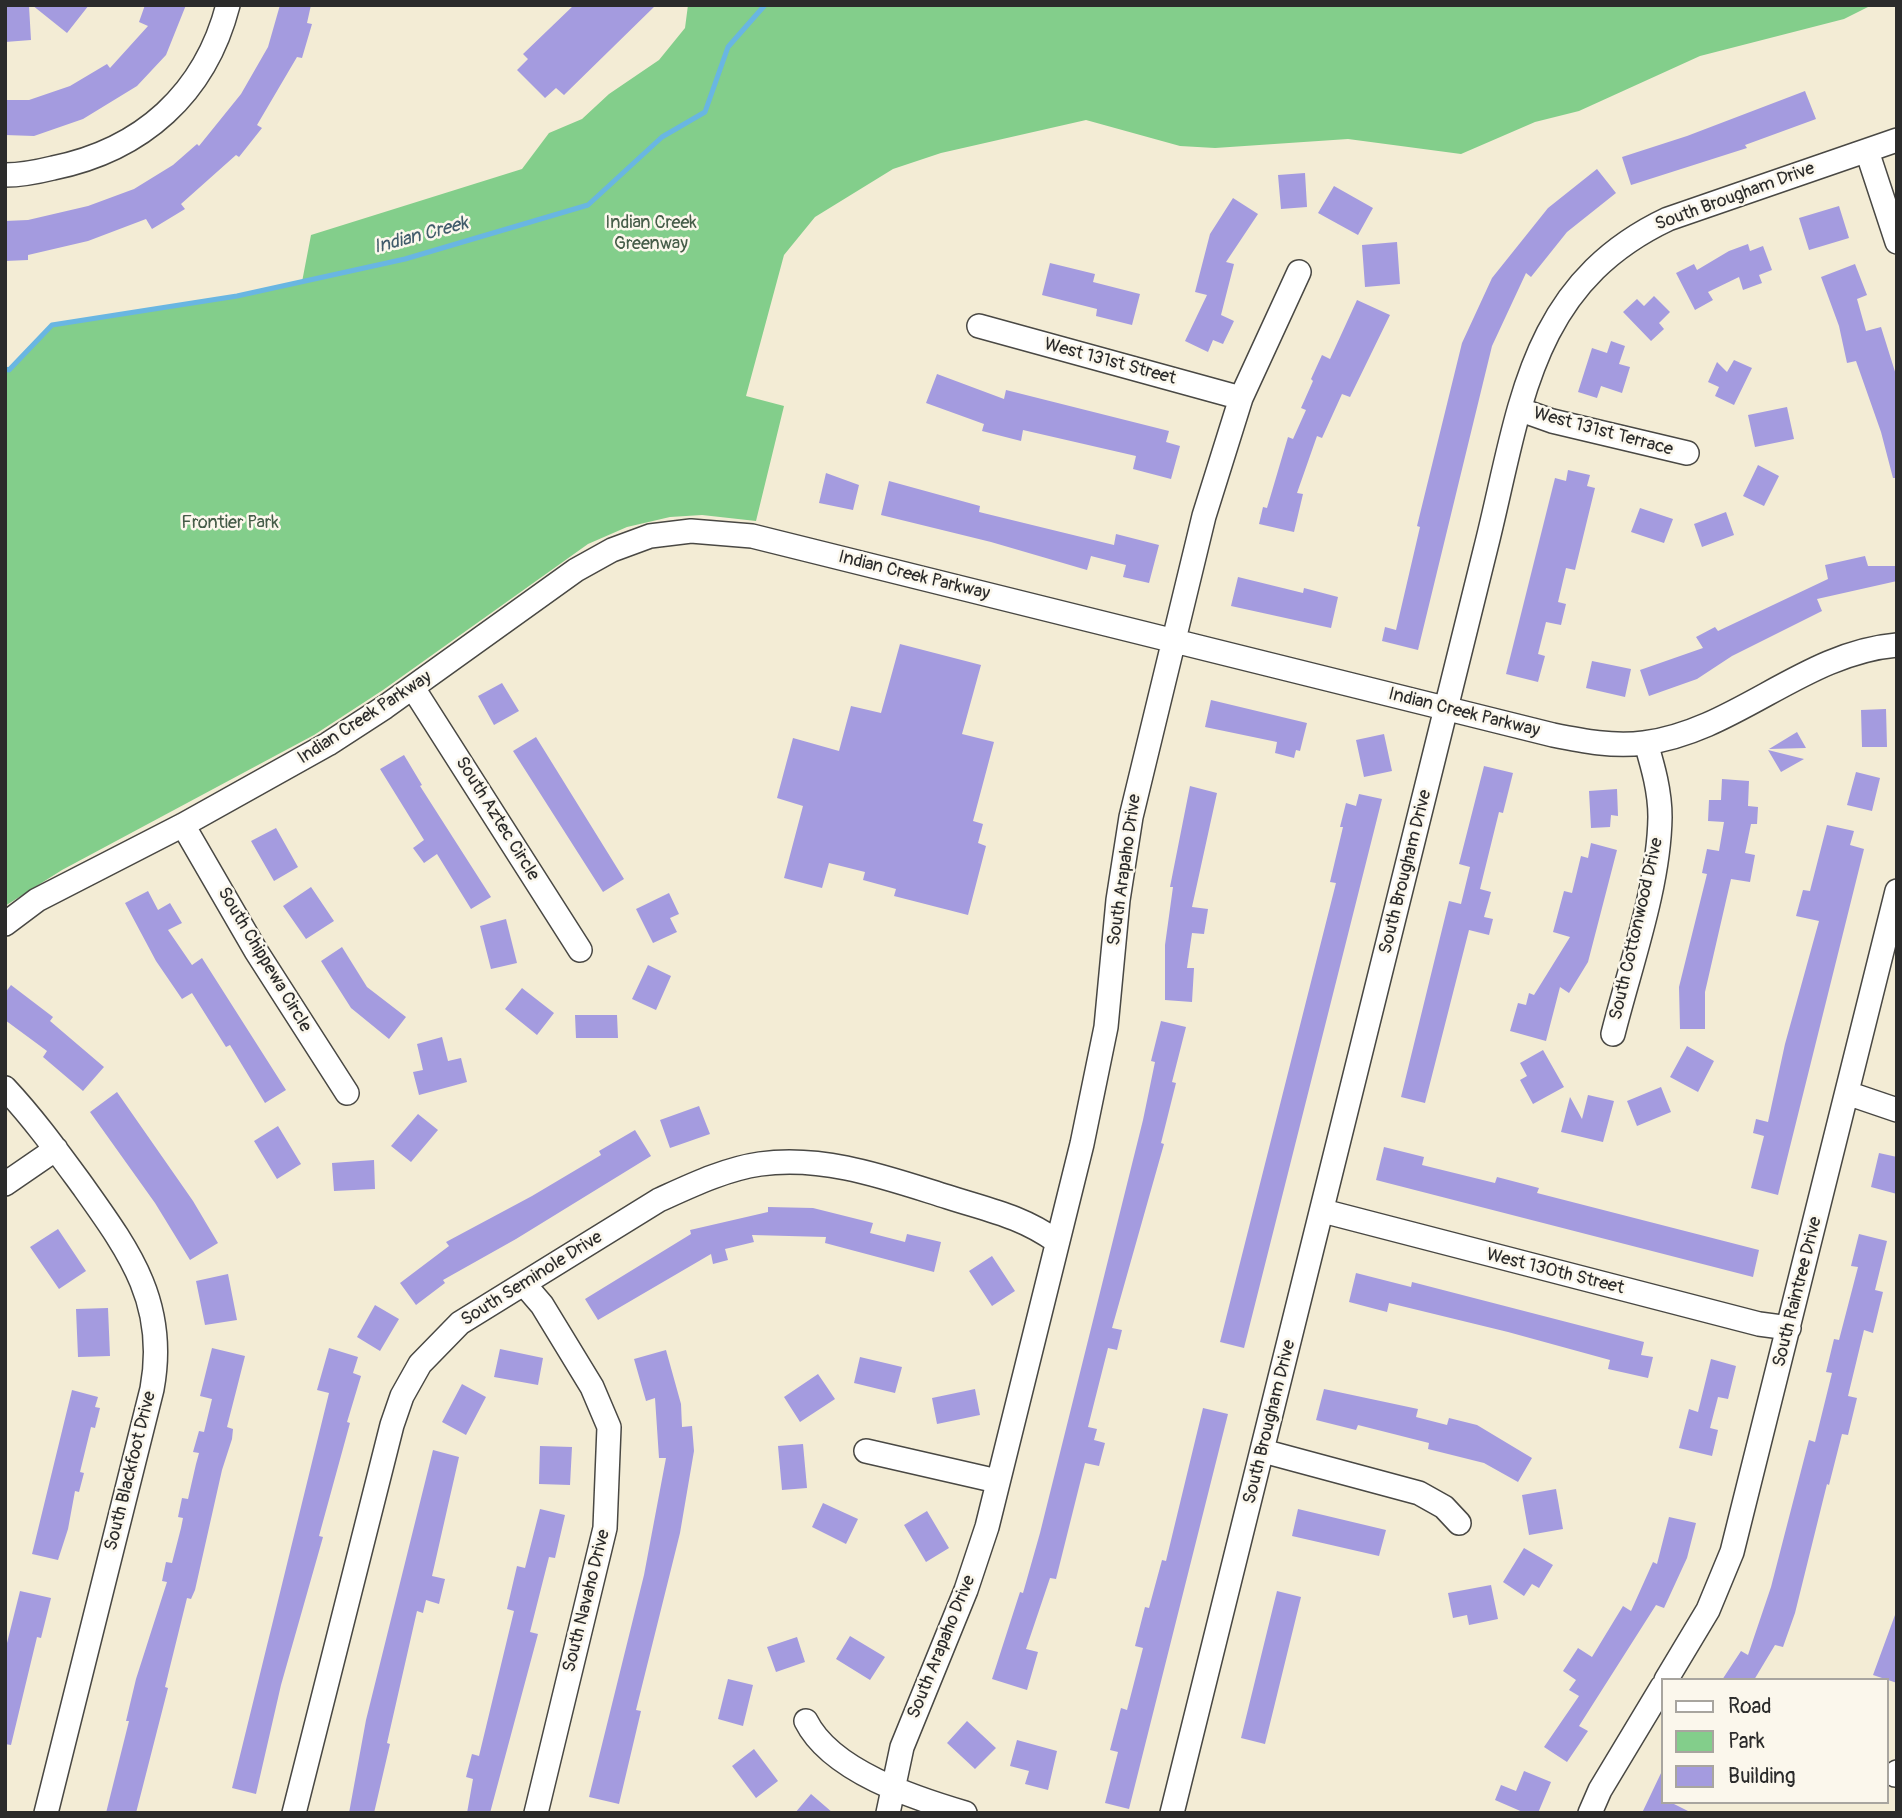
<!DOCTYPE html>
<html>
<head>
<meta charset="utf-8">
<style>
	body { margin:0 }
	#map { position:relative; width:1902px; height:1818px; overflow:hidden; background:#f3ecd5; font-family:Pangolin,sans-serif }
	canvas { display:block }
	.frame { position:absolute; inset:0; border:7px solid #2b2b2b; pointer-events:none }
	.legend { position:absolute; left:1661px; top:1678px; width:228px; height:126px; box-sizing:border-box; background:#fbf7ec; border:2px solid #a8a59f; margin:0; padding:9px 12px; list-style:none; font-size:21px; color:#2b2b2b }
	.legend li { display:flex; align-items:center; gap:14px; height:35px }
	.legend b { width:35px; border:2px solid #a8a59f }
</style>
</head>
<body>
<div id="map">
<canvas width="1902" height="1818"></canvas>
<div class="frame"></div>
<ul class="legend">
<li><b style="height:9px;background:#fff"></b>Road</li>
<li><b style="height:19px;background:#83ce8b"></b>Park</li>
<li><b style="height:19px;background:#a49bdf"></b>Building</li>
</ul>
</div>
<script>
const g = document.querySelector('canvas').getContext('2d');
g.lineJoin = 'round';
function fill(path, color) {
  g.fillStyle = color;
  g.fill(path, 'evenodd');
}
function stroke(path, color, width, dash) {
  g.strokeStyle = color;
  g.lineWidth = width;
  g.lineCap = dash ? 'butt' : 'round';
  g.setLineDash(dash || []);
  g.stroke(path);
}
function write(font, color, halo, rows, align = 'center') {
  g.font = font + ' Pangolin,sans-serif';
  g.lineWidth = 5;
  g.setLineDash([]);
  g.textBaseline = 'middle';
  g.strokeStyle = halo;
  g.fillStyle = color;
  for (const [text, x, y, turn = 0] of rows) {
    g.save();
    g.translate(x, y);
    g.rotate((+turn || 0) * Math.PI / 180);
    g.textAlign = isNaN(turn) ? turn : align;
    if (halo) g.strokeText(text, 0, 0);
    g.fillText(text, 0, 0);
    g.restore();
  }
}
const green = new Path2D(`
	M 688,5 L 1872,5 L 1844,19 L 1700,56 L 1579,111 L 1535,122 L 1461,154 L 1348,139 L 1215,148 L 1180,146 L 1086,120 L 941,153 L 893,169 L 815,217 L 784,255 L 746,396 L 784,406 L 756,521 L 702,515 L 670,517 L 627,527 L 588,544 L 383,690 L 314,735 L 62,870 L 5,906 L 5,369 L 10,369 L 52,325 L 237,296 L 302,282 L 311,235 L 522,169 L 549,133 L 582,119 L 609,94 L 659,60 L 685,28 Z`);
const stream = new Path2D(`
	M 5,369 L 9,370 L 52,325 L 237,296 L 405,259 L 588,205 L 662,137 L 705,112 L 728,47 L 765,5`);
const building = new Path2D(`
	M 32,5 L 89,5 L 67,33 Z
	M 145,5 L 186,5 L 166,55 L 137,86 L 83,119 L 34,136 L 5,135 L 5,100 L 29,100 L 70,86 L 107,64 L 110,68 L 148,26 L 139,22 Z
	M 280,5 L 311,5 L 307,23 L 312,24 L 302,58 L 297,57 L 257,125 L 262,128 L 239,157 L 236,155 L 181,204 L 185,209 L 152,229 L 146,219 L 88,241 L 28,255 L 28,260 L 5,261 L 5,221 L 28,220 L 88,206 L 134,189 L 173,165 L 197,144 L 199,146 L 241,94 L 268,47 Z
	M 574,5 L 656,5 L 564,95 L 556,88 L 545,98 L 517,70 L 528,59 L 523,54 Z
	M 29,6 L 31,40 L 5,42 L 5,7 Z
	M 1805,91 L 1816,119 L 1745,145 L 1747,148 L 1631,185 L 1622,157 L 1687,136 Z
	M 1597,169 L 1616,193 L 1567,232 L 1531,277 L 1526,273 L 1492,346 L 1418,650 L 1382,641 L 1385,627 L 1396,630 L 1420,527 L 1417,526 L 1462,343 L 1492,278 L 1548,208 Z
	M 1305,173 L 1307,207 L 1281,209 L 1278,175 Z
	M 1334,186 L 1373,208 L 1358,235 L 1318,213 Z
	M 1233,198 L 1258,214 L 1226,262 L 1234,264 L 1221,315 L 1234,321 L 1223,344 L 1213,340 L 1208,352 L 1185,341 L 1207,295 L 1195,292 L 1210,234 Z
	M 1839,206 L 1849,238 L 1809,250 L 1799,218 Z
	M 1397,242 L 1400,284 L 1365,287 L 1362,245 Z
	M 1748,244 L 1750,251 L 1763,246 L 1772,270 L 1759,275 L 1762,283 L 1743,290 L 1739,277 L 1708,292 L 1713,300 L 1695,310 L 1676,273 L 1694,264 L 1697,270 L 1729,251 Z
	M 1050,263 L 1095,274 L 1093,282 L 1140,294 L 1132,325 L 1096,316 L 1097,309 L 1042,295 Z
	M 1855,264 L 1867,295 L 1857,299 L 1866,331 L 1881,327 L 1897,378 L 1897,478 L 1893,478 L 1881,432 L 1856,361 L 1847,363 L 1839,326 L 1821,277 Z
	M 1654,296 L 1670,312 L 1659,323 L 1664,329 L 1651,341 L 1623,312 L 1637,299 L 1644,306 Z
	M 1357,300 L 1390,315 L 1350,397 L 1342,394 L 1322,438 L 1317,436 L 1297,493 L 1303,494 L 1294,532 L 1259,524 L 1263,507 L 1267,508 L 1288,437 L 1293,439 L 1306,410 L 1301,408 L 1313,381 L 1311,379 L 1322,355 L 1330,359 Z
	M 1611,341 L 1625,346 L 1619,364 L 1630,367 L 1622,393 L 1601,386 L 1597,398 L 1578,392 L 1592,348 L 1607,353 Z
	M 1734,360 L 1752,368 L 1734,405 L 1715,396 L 1719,387 L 1708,382 L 1717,362 L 1727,372 Z
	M 937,374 L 1004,399 L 1006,390 L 1169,431 L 1166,442 L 1180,446 L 1171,479 L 1133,469 L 1136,456 L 1023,430 L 1021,441 L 982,431 L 984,424 L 926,403 Z
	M 1787,407 L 1794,439 L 1755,447 L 1748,415 Z
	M 1758,465 L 1779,476 L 1764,506 L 1743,496 Z
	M 1568,470 L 1590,475 L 1587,486 L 1595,488 L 1575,570 L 1566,568 L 1558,602 L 1566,604 L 1561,625 L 1546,622 L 1538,654 L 1545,656 L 1538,682 L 1506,674 L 1555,478 L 1566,481 Z
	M 826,473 L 859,485 L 853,510 L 819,503 Z
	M 889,481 L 980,506 L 979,512 L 1114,545 L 1116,534 L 1159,545 L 1149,583 L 1123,577 L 1126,565 L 1091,556 L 1087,570 L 991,542 L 881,515 Z
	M 1640,508 L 1673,519 L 1664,543 L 1631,532 Z
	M 1726,512 L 1734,535 L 1702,547 L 1694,524 Z
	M 1865,556 L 1868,566 L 1897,566 L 1897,581 L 1817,599 L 1822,611 L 1732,656 L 1697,679 L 1649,696 L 1640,670 L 1703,648 L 1696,637 L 1715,627 L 1718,631 L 1828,579 L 1825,565 Z
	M 1238,577 L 1303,593 L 1304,588 L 1338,597 L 1331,628 L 1231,606 Z
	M 900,644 L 981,665 L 962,734 L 994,742 L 973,821 L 983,824 L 978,843 L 986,846 L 968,915 L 894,896 L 896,889 L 863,880 L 865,872 L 829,863 L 822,888 L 784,878 L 803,806 L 777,798 L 793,738 L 839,751 L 851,706 L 881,713 Z
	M 1592,661 L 1631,669 L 1625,697 L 1586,688 Z
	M 502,683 L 519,711 L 494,725 L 478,696 Z
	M 1211,700 L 1307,723 L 1300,751 L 1296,750 L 1294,758 L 1275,753 L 1277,742 L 1205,727 Z
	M 1886,709 L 1887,747 L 1862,747 L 1861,710 Z
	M 1797,732 L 1806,748 L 1769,749 Z
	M 1384,734 L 1392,771 L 1364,777 L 1356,740 Z
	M 536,737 L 624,879 L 603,892 L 513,751 Z
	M 1768,750 L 1804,759 L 1781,772 Z
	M 404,755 L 422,785 L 420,786 L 491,897 L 471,909 L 437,854 L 424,863 L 413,848 L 424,840 L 380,769 Z
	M 1484,766 L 1513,773 L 1503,813 L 1499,812 L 1480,889 L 1491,892 L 1484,917 L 1493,919 L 1489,935 L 1469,930 L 1425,1103 L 1401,1097 L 1449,901 L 1461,904 L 1470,867 L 1459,864 Z
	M 1856,772 L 1880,778 L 1872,811 L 1847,805 Z
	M 1722,779 L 1749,781 L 1748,806 L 1758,807 L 1757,824 L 1751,824 L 1745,853 L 1755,855 L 1750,882 L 1731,879 L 1705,992 L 1705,1029 L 1680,1029 L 1679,987 L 1707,874 L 1702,873 L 1707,849 L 1719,851 L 1724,822 L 1708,821 L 1709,800 L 1721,800 Z
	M 1190,786 L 1217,793 L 1192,907 L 1208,909 L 1204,934 L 1192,933 L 1187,968 L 1194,968 L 1192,1002 L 1165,1000 L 1165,945 L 1173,887 L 1170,887 Z
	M 1617,789 L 1618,816 L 1611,815 L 1610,827 L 1591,828 L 1589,791 Z
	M 1359,794 L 1382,799 L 1244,1348 L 1220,1342 L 1336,883 L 1330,882 L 1343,827 L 1340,827 L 1346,803 L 1356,806 Z
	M 1827,825 L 1854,831 L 1850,845 L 1864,849 L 1778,1195 L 1751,1188 L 1764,1136 L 1753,1133 L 1756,1119 L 1768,1122 L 1785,1044 L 1819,921 L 1796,916 L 1803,890 L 1810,891 Z
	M 276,828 L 298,867 L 274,881 L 251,841 Z
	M 1591,843 L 1617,850 L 1588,962 L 1569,993 L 1560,987 L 1546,1041 L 1510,1031 L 1518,1003 L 1526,1005 L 1529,993 L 1534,995 L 1570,937 L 1553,932 L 1564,891 L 1572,893 L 1581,856 L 1588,858 Z
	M 311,887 L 334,921 L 306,939 L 283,906 Z
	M 148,891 L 158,910 L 170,903 L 182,923 L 168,930 L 192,965 L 202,958 L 286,1090 L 265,1103 L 230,1045 L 226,1047 L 192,993 L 182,999 L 156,961 L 125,903 Z
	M 669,893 L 679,914 L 670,918 L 677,932 L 653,943 L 636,909 Z
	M 506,919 L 517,963 L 491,969 L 480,926 Z
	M 342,947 L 367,987 L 406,1017 L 389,1039 L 351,1008 L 321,961 Z
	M 648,965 L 671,976 L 656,1010 L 632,999 Z
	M 11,985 L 53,1017 L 50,1021 L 104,1067 L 83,1091 L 43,1057 L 47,1051 L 5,1020 L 5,993 Z
	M 522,988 L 554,1013 L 537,1035 L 505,1009 Z
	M 575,1015 L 617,1015 L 618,1038 L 576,1038 Z
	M 1161,1021 L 1186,1027 L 1172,1082 L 1176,1083 L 1161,1143 L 1164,1144 L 1112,1328 L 1122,1330 L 1117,1350 L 1108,1348 L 1088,1427 L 1097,1429 L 1094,1440 L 1105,1443 L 1099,1466 L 1085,1463 L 1056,1579 L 1050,1578 L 1026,1649 L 1038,1652 L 1027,1690 L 992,1679 L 1020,1592 L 1023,1593 L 1040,1533 L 1143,1120 L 1155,1062 L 1151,1061 Z
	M 442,1037 L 448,1061 L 461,1058 L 467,1082 L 419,1095 L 413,1072 L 423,1070 L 417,1044 Z
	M 1687,1046 L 1714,1061 L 1698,1092 L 1670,1077 Z
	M 1543,1050 L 1564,1087 L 1533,1104 L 1520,1080 L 1527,1076 L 1520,1063 Z
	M 1661,1087 L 1671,1112 L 1637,1126 L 1627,1101 Z
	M 117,1092 L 193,1201 L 218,1243 L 190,1260 L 155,1203 L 90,1112 Z
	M 1588,1095 L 1614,1101 L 1603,1142 L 1561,1132 L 1570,1097 L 1582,1119 Z
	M 699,1106 L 710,1134 L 670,1148 L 660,1120 Z
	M 418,1114 L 438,1130 L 411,1162 L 391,1146 Z
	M 278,1126 L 301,1164 L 277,1179 L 254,1141 Z
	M 635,1130 L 651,1156 L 516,1239 L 443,1280 L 445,1283 L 416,1305 L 400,1283 L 449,1246 L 446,1242 L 532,1196 L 601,1155 L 599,1151 Z
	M 1384,1147 L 1424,1157 L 1422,1165 L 1495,1183 L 1497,1177 L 1539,1188 L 1537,1193 L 1759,1250 L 1753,1277 L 1376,1180 Z
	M 1879,1153 L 1897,1157 L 1897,1194 L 1871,1187 Z
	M 374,1160 L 375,1189 L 334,1191 L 332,1163 Z
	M 768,1207 L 813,1208 L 873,1223 L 870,1233 L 905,1242 L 907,1234 L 941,1242 L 934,1272 L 825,1243 L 826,1237 L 752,1235 L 754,1242 L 725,1249 L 728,1260 L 713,1264 L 711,1254 L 598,1320 L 585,1299 L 691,1234 L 690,1230 L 768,1212 Z
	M 58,1229 L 86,1271 L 59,1289 L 30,1247 Z
	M 1859,1234 L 1887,1241 L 1875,1290 L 1883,1292 L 1873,1333 L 1864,1330 L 1848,1396 L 1857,1398 L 1848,1435 L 1842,1434 L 1829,1485 L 1827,1484 L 1795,1613 L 1783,1647 L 1775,1645 L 1754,1680 L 1722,1680 L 1741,1651 L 1748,1655 L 1771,1587 L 1809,1440 L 1815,1442 L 1832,1373 L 1826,1372 L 1834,1339 L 1839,1340 L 1858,1267 L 1851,1266 Z
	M 992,1256 L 1015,1291 L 992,1306 L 969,1271 Z
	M 1356,1273 L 1411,1287 L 1412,1282 L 1644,1342 L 1641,1355 L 1653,1357 L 1648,1378 L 1608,1369 L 1610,1360 L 1508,1332 L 1389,1303 L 1387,1312 L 1349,1302 Z
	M 228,1274 L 237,1320 L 205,1325 L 196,1281 Z
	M 375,1305 L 399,1319 L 380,1351 L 357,1337 Z
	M 108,1308 L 110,1356 L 78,1357 L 76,1309 Z
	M 212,1348 L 245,1356 L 227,1427 L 233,1429 L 232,1439 L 222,1470 L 195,1590 L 191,1599 L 187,1598 L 165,1687 L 168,1688 L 136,1813 L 106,1813 L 129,1721 L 126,1721 L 136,1679 L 167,1582 L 162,1581 L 166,1562 L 172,1563 L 181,1528 L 183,1518 L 178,1517 L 182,1498 L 188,1499 L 196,1464 L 199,1453 L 193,1452 L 199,1431 L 204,1432 L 212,1399 L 200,1396 Z
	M 329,1348 L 358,1357 L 353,1373 L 361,1376 L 347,1422 L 350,1423 L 319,1536 L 323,1537 L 281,1685 L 256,1794 L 232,1788 L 329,1393 L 317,1390 Z
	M 500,1349 L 543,1358 L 538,1385 L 494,1377 Z
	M 666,1350 L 681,1404 L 682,1427 L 692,1426 L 694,1451 L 680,1533 L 636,1710 L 641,1711 L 619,1804 L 589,1797 L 644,1575 L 666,1458 L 659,1458 L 655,1398 L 646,1401 L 634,1359 Z
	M 860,1357 L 902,1367 L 895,1393 L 854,1383 Z
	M 1711,1359 L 1736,1366 L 1728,1399 L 1718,1397 L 1710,1428 L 1718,1430 L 1712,1456 L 1679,1448 L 1689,1409 L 1698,1412 Z
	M 818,1374 L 835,1399 L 800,1422 L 784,1397 Z
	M 462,1384 L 486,1397 L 466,1435 L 442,1422 Z
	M 975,1389 L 980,1415 L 937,1424 L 932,1398 Z
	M 1324,1389 L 1418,1409 L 1416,1417 L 1447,1425 L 1449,1418 L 1477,1425 L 1532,1458 L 1518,1482 L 1484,1463 L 1428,1449 L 1429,1443 L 1358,1425 L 1356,1430 L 1316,1420 Z
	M 72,1390 L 98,1397 L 95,1407 L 100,1408 L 95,1428 L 91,1427 L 80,1472 L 84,1473 L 79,1492 L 75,1491 L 68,1529 L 58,1560 L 32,1554 Z
	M 1203,1408 L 1228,1414 L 1129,1809 L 1105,1803 L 1118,1752 L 1110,1750 L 1121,1708 L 1127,1710 L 1143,1648 L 1135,1646 L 1145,1607 L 1149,1608 L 1162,1560 L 1166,1561 Z
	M 803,1444 L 807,1488 L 782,1490 L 778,1446 Z
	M 540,1446 L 572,1447 L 570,1485 L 539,1484 Z
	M 433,1450 L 459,1457 L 432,1576 L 445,1579 L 439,1604 L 426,1600 L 423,1613 L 417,1611 L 387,1743 L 390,1744 L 374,1813 L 349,1813 L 366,1720 Z
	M 1556,1489 L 1563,1529 L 1529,1535 L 1522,1495 Z
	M 823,1503 L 858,1519 L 846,1544 L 812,1527 Z
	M 540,1509 L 565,1515 L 555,1558 L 549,1557 L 530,1632 L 538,1634 L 490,1813 L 467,1813 L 473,1779 L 466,1777 L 472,1754 L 479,1756 L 514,1611 L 507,1609 L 517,1566 L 525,1568 Z
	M 1298,1509 L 1386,1530 L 1379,1556 L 1292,1536 Z
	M 927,1511 L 949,1548 L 926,1562 L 904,1525 Z
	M 1669,1517 L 1696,1523 L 1687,1558 L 1664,1608 L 1656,1605 L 1579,1726 L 1588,1731 L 1567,1762 L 1544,1747 L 1579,1696 L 1569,1690 L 1576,1680 L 1563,1671 L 1578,1648 L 1592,1657 L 1623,1606 L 1631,1611 L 1653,1562 L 1657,1564 Z
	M 1524,1548 L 1553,1565 L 1539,1588 L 1532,1584 L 1524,1596 L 1503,1582 Z
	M 1491,1585 L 1498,1619 L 1469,1625 L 1467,1615 L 1453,1618 L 1448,1593 Z
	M 20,1591 L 51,1598 L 41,1638 L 37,1637 L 11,1745 L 5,1744 L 5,1651 Z
	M 1277,1591 L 1301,1597 L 1265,1744 L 1241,1738 Z
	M 1895,1615 L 1897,1615 L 1897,1683 L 1873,1675 Z
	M 850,1636 L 885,1657 L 870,1680 L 836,1659 Z
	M 797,1637 L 805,1662 L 776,1672 L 767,1647 Z
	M 728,1679 L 753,1685 L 743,1726 L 718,1719 Z
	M 967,1721 L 996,1748 L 975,1769 L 947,1743 Z
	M 1017,1740 L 1057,1751 L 1048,1790 L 1025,1784 L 1029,1771 L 1010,1766 Z
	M 754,1749 L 778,1781 L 756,1798 L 732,1766 Z
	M 1524,1771 L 1551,1782 L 1538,1813 L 1525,1813 L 1495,1800 L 1501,1785 L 1516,1791 Z
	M 1662,1771 L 1662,1802 L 1670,1802 L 1692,1813 L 1642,1813 Z
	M 811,1794 L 833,1813 L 795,1813 Z`);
const minor = new Path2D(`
	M 1867,151 L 1897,242
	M 5,175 C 22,175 37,172 53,168 C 142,150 205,94 228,5
	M 979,326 L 1241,398
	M 1521,410 L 1552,421 L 1687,453
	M 413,688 L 580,950
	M 183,825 L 256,951 L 347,1093
	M 5,924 L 37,900 L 183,825 L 328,744 L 385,707 L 576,570 L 612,550 L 650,536 L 691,531 L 752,536 L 1553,735 C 1583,741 1613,747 1644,743 C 1736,731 1803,653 1897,645
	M 1613,1034 C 1630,966 1659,887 1660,817 C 1660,791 1653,767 1646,743
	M 5,1088 C 34,1119 57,1151 82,1185 C 129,1251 168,1303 152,1389 L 46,1813
	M 1847,1093 L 1897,1110
	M 5,1184 L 56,1149
	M 1323,1211 L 1759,1324 L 1789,1328
	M 524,1284 L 542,1305 L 592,1387 L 609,1427 L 605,1528 L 536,1813
	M 866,1451 L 997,1481
	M 1263,1451 L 1419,1493 L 1444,1507 L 1459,1523
	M 1666,1680 L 1708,1610 L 1732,1552 L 1897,891
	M 806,1721 C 831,1771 914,1798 965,1813
	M 1895,1775 L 1897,1772
	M 294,1813 L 392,1425 L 402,1396 L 420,1364 L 460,1323 L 659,1200 C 690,1186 725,1169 760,1164 C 825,1155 887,1178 948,1197 C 988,1210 1021,1216 1056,1241
	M 888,1813 L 902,1747 L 966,1590 L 987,1527 L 1082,1144 L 1106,1027 L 1118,900 L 1131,817 L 1204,516 L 1241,398 L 1299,272
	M 1172,1813 L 1485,551 C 1520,414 1526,286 1668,219 L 1897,140
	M 1590,1813 L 1600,1790 L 1662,1687`);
const streetNames = [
	["South Brougham Drive",1735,197,-20],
	["West 131st Street",1110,362,15],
	["West 131st Terrace",1603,432,15],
	["Indian Creek Parkway",914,576,14],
	["Indian Creek Parkway",1464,713,14],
	["Indian Creek Parkway",365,718,-33],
	["South Aztec Circle",497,819,58],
	["South Arapaho Drive",1125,870,-82],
	["South Brougham Drive",1406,872,-76],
	["South Cottonwood Drive",1637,929,-77],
	["South Chippewa Circle",264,960,59],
	["West 130th Street",1555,1272,14],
	["South Seminole Drive",532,1279,-32],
	["South Raintree Drive",1798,1292,-76],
	["South Brougham Drive",1270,1422,-76],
	["South Blackfoot Drive",131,1471,-76],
	["South Navaho Drive",587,1601,-76],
	["South Arapaho Drive",942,1647,-68]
];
const parkNames = [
	["Indian Creek",651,223],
	["Greenway",651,244],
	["Frontier Park",230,523]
];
const waterNames = [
	["Indian Creek",421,236,-15]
];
fill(green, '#83ce8b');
stroke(stream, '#69b6e2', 5);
fill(building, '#a49bdf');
stroke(minor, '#494844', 26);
stroke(minor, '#fff', 23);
write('18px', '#2b2b2b', '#fbf7ec', streetNames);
write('18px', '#455c48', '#fbf7ec', parkNames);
write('italic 19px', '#415c6b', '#fbf7ec', waterNames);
</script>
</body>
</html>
